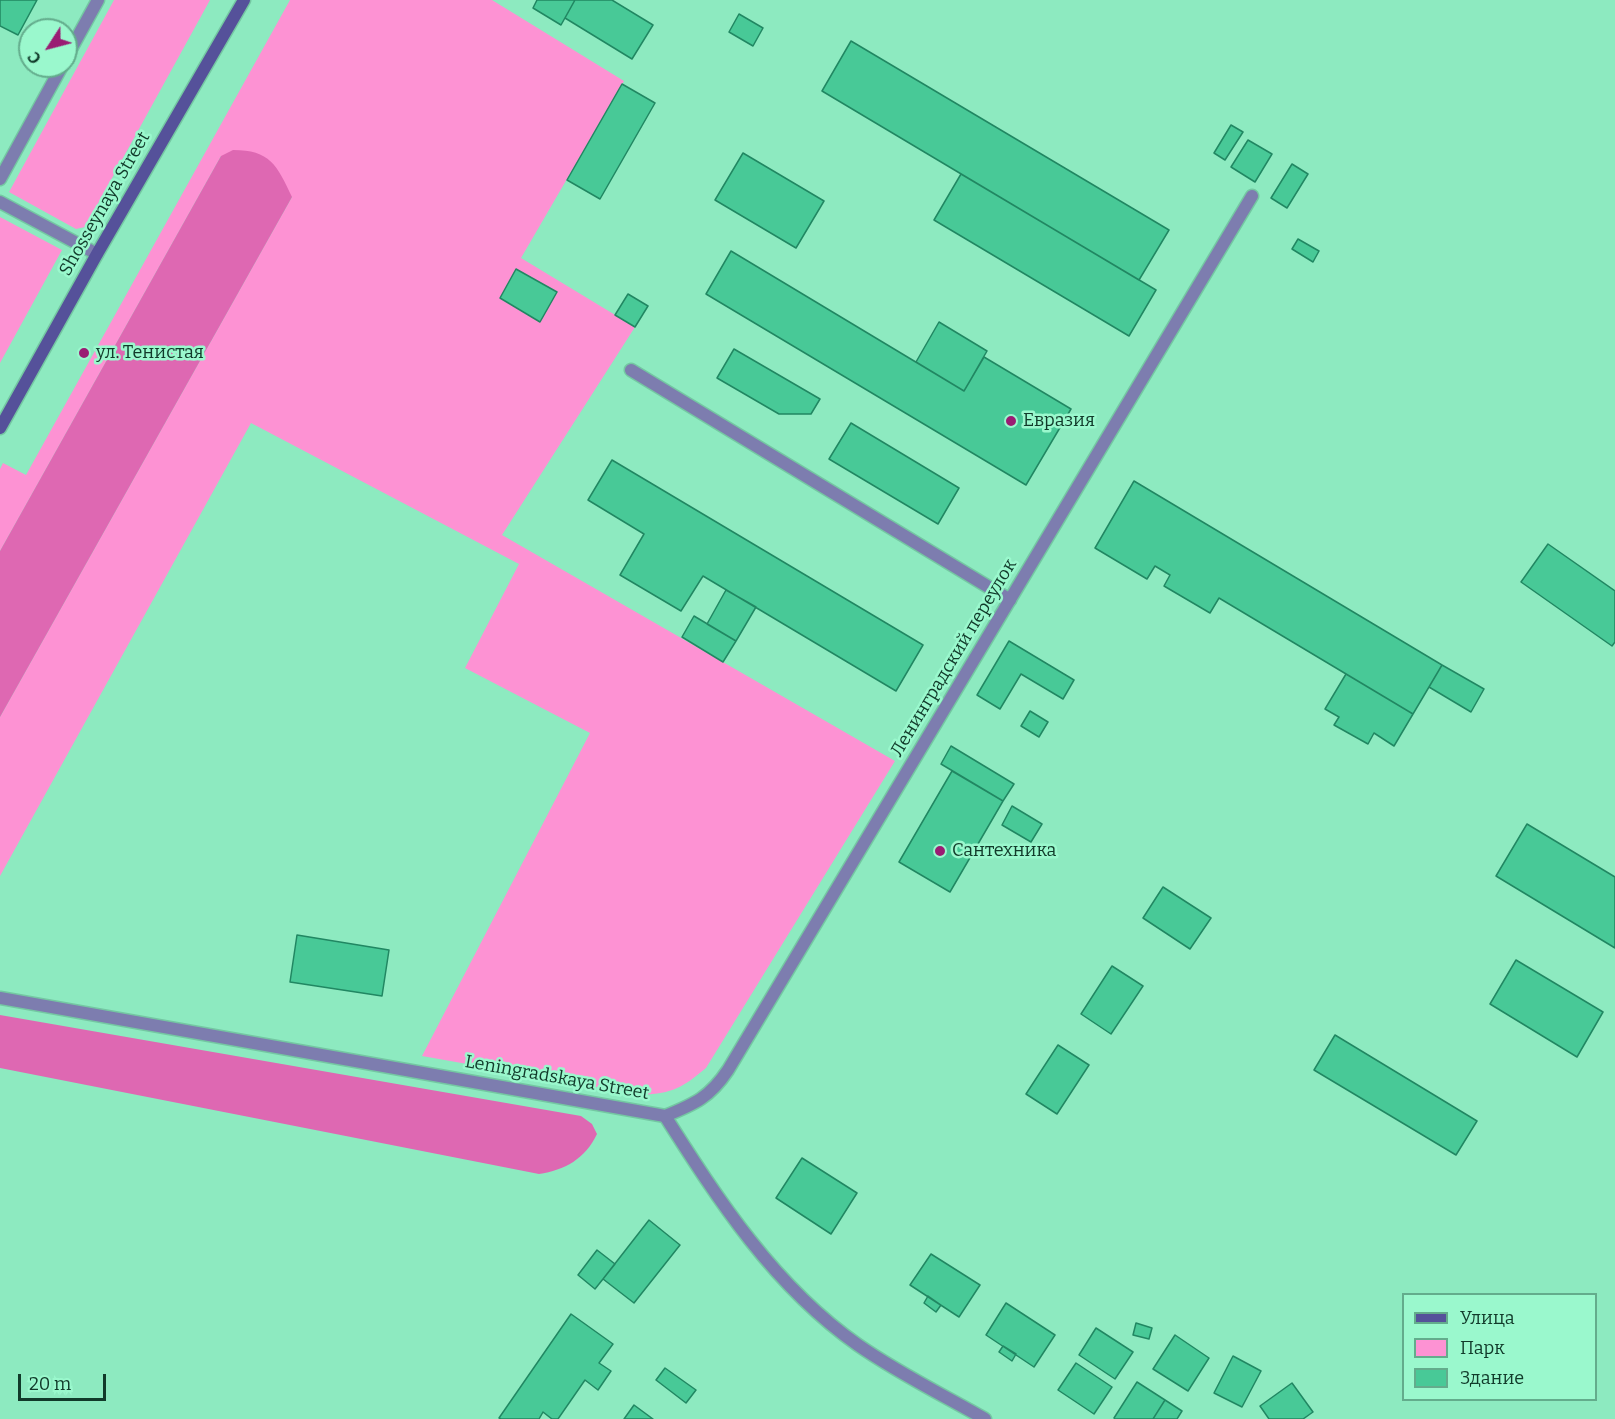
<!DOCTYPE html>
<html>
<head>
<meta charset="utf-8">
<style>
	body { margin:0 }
	#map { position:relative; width:1615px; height:1419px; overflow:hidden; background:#8deac0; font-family:Bitter,serif }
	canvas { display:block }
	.legend { position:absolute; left:1402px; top:1293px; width:195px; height:108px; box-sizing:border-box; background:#9af8cd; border:2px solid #63ac8c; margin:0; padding:8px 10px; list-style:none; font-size:18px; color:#113a2a }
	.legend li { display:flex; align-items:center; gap:12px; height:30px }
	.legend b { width:30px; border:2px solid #63ac8c }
	.north { position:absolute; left:18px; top:18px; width:60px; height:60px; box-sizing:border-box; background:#9af8cd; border:2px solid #63ac8c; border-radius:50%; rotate:234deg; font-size:16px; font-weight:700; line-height:24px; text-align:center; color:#113a2a }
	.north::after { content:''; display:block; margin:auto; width:21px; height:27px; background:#9a1c73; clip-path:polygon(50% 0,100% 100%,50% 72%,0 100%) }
	.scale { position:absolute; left:18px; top:1374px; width:88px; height:27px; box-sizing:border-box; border:3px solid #113a2a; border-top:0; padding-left:8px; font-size:18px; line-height:21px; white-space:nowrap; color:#113a2a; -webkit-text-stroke:4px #9af8cd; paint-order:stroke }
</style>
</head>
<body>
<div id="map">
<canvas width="1615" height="1419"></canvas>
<ul class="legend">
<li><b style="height:8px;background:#55519a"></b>Улица</li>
<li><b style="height:16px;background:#fd92d3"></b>Парк</li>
<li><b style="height:16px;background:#48c997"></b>Здание</li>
</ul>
<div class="north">С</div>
<div class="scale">20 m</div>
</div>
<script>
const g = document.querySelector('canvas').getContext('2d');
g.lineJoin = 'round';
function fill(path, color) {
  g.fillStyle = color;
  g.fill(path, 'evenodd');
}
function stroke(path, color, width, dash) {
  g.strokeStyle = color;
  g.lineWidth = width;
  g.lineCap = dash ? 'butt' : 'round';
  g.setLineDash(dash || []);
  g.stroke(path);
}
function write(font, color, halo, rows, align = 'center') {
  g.font = font + ' Bitter,serif';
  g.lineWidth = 5;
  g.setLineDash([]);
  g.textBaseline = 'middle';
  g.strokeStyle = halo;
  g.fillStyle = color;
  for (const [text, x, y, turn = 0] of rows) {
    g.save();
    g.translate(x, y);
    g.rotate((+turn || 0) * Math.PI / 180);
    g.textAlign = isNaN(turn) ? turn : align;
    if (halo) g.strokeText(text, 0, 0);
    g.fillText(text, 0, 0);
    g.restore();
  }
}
const green = new Path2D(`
	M 114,0 L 210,0 L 85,227 L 76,229 L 9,192 Z
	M 290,0 L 492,0 L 624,81 L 521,258 L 635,327 L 502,535 L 895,761 L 706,1068 C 682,1088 673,1093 642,1095 L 422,1056 L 590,733 L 465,668 L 519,564 L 251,423 L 0,876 L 0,717 L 292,197 L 221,156 L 0,551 L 0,469 L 3,463 L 26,475 Z
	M 0,217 L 62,250 L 0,363 Z`);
const forest = new Path2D(`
	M 233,150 C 270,150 277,165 292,197 L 0,717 L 0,551 L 221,156 Z
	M 0,1015 L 581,1116 L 592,1124 L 597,1134 C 585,1159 565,1170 539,1174 L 0,1068 Z`);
const building = new Path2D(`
	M 0,0 L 37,0 L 18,35 L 0,26 Z
	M 537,0 L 575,0 L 561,25 L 533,8 Z
	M 575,0 L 612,0 L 653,25 L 632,59 L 565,18 Z
	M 739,14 L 763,28 L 753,46 L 729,32 Z
	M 851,41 L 1169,230 L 1139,280 L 822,91 Z
	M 622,84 L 655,103 L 600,199 L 567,180 Z
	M 1231,125 L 1243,132 L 1225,160 L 1214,153 Z
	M 1248,140 L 1272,154 L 1255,182 L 1231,167 Z
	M 743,153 L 824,201 L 796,248 L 715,200 Z
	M 1292,164 L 1308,174 L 1287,208 L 1271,198 Z
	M 961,174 L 1156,290 L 1129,336 L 934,220 Z
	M 1298,239 L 1319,251 L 1313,262 L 1292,249 Z
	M 731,251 L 964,391 L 984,357 L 1071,409 L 1026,485 L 706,294 Z
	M 516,269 L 557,292 L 540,322 L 500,298 Z
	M 628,294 L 648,306 L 635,327 L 615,315 Z
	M 939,322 L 987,351 L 964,391 L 916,362 Z
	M 734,349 L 820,399 L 811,414 L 779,414 L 717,378 Z
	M 851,423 L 959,488 L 938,524 L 829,459 Z
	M 612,460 L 923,645 L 896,691 L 703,576 L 681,611 L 620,575 L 644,534 L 588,500 Z
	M 1134,481 L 1442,665 L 1413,714 L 1219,598 L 1210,613 L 1164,586 L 1170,575 L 1155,566 L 1147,579 L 1095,548 Z
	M 1548,544 L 1615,591 L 1615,642 L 1612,646 L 1521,582 Z
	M 726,590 L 756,607 L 736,641 L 707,624 Z
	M 694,616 L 736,641 L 723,662 L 682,637 Z
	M 1009,641 L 1074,680 L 1063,699 L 1021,674 L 1000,709 L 977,695 Z
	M 1442,665 L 1484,689 L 1471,712 L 1429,687 Z
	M 1346,674 L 1413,714 L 1394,746 L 1374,733 L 1368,744 L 1334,725 L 1339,717 L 1325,709 Z
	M 1030,711 L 1048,722 L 1039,737 L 1021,726 Z
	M 951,746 L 1014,784 L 1003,801 L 941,764 Z
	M 952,771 L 1003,801 L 950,892 L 899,862 Z
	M 1012,806 L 1042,824 L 1031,842 L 1002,825 Z
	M 1527,824 L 1615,877 L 1615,948 L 1496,876 Z
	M 1163,887 L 1211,918 L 1190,949 L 1143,918 Z
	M 297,935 L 389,950 L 382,996 L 290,982 Z
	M 1516,960 L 1603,1012 L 1577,1057 L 1490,1004 Z
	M 1112,966 L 1143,986 L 1111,1034 L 1081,1014 Z
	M 1335,1035 L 1477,1121 L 1456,1155 L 1314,1070 Z
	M 1058,1045 L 1089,1065 L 1057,1114 L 1026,1094 Z
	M 802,1158 L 857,1193 L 831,1234 L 776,1198 Z
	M 649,1220 L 680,1245 L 634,1303 L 603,1279 Z
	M 597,1250 L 615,1264 L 595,1289 L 578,1275 Z
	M 931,1254 L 980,1285 L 959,1317 L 910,1285 Z
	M 928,1296 L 941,1305 L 936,1312 L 924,1303 Z
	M 1006,1303 L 1055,1335 L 1034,1367 L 986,1335 Z
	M 571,1314 L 613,1344 L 599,1363 L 611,1371 L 598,1390 L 585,1380 L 558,1419 L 552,1419 L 543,1412 L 539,1419 L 501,1419 L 499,1418 Z
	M 1136,1323 L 1152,1328 L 1149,1339 L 1133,1335 Z
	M 1096,1328 L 1133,1352 L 1115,1379 L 1079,1355 Z
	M 1175,1335 L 1209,1358 L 1188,1391 L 1153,1369 Z
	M 1003,1346 L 1016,1354 L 1012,1361 L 999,1352 Z
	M 1233,1356 L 1261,1371 L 1242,1407 L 1214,1393 Z
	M 1076,1363 L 1112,1387 L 1094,1414 L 1058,1390 Z
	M 665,1368 L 696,1390 L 686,1403 L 656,1380 Z
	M 1137,1382 L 1165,1400 L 1153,1419 L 1115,1419 L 1114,1418 Z
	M 1292,1383 L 1313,1412 L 1303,1419 L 1269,1419 L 1260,1406 Z
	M 1165,1400 L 1182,1411 L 1177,1419 L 1153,1419 Z
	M 634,1405 L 653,1419 L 624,1419 Z`);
const lane = new Path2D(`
	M 66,58 L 98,0
	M 0,179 L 62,66
	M 631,370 L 1010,600
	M 665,1116 C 719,1201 774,1286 858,1345 C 898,1373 943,1395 985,1419`);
const street = new Path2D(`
	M 0,202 L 97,254
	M 0,998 L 665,1116 C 695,1104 710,1097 728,1070 L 1252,196`);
const secondary = new Path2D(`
	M 0,428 L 97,254 L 244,0`);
const markers = [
	[84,353,6,"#9a1c73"],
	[1011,421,6,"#9a1c73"],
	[940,851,6,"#9a1c73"]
];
const streetNames = [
	["Shosseynaya Street",105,204,-60],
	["Ленинградский переулок",954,658,-59],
	["Leningradskaya Street",557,1078,10]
];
const poiNames = [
	["ул. Тенистая",96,353],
	["Евразия",1023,421],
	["Сантехника",952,851]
];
fill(green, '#fd92d3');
fill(forest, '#de68b2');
fill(building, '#48c997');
stroke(building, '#218762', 1.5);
stroke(lane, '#74c7a2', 15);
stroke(street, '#74c7a2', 15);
stroke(secondary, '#74c7a2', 15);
stroke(lane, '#7d7daf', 12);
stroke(street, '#7d7daf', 12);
stroke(secondary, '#55519a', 12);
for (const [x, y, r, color] of markers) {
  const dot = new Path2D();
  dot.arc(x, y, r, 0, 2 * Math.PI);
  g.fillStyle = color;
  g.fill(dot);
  stroke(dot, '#9af8cd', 2);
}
write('18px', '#113a2a', '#9af8cd', streetNames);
write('18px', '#113a2a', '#9af8cd', poiNames, 'left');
</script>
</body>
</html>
